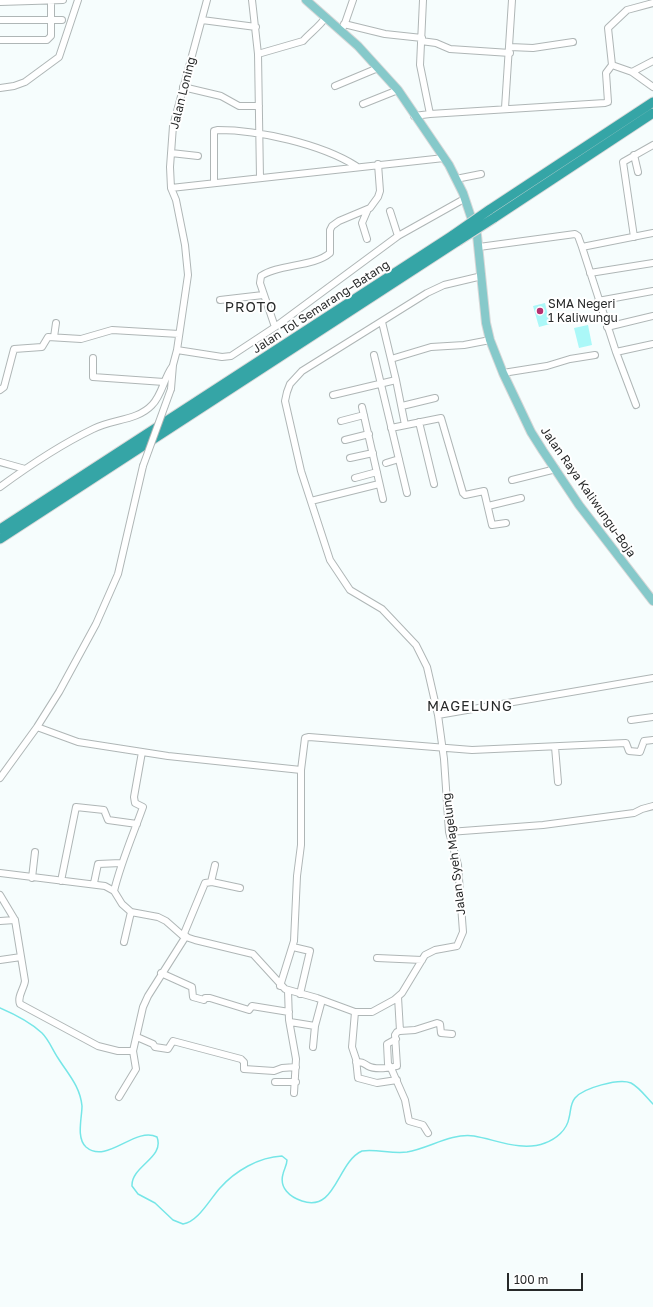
<!DOCTYPE html>
<html>
<head>
<meta charset="utf-8">
<style>
	body { margin:0 }
	#map { position:relative; width:653px; height:1307px; overflow:hidden; background:#f6fdfd; font-family:"Golos Text",sans-serif }
	canvas { display:block }
	.scale { position:absolute; left:507px; top:1273px; width:76px; height:18px; box-sizing:border-box; border:2px solid #272929; border-top:0; padding-left:5px; font-size:12px; line-height:14px; white-space:nowrap; color:#272929; -webkit-text-stroke:3px #fff; paint-order:stroke }
</style>
</head>
<body>
<div id="map">
<canvas width="653" height="1307"></canvas>
<div class="scale">100 m</div>
</div>
<script>
const g = document.querySelector('canvas').getContext('2d');
g.lineJoin = 'round';
function fill(path, color) {
  g.fillStyle = color;
  g.fill(path, 'evenodd');
}
function stroke(path, color, width, dash) {
  g.strokeStyle = color;
  g.lineWidth = width;
  g.lineCap = dash ? 'butt' : 'round';
  g.setLineDash(dash || []);
  g.stroke(path);
}
function write(font, color, halo, rows, align = 'center') {
  g.font = font + ' "Golos Text",sans-serif';
  g.lineWidth = 4;
  g.setLineDash([]);
  g.textBaseline = 'middle';
  g.strokeStyle = halo;
  g.fillStyle = color;
  for (const [text, x, y, turn = 0] of rows) {
    g.save();
    g.translate(x, y);
    g.rotate((+turn || 0) * Math.PI / 180);
    g.textAlign = isNaN(turn) ? turn : align;
    if (halo) g.strokeText(text, 0, 0);
    g.fillText(text, 0, 0);
    g.restore();
  }
}
const green = new Path2D(`
	M 545,303 L 550,324 L 539,327 L 533,306 Z
	M 588,325 L 592,345 L 579,348 L 574,328 Z`);
const stream = new Path2D(`
	M 0,1008 C 14,1014 30,1022 42,1033 C 49,1040 52,1049 58,1058 C 68,1074 80,1086 82,1106 C 82,1118 76,1138 86,1147 C 107,1165 135,1126 157,1137 C 165,1158 131,1166 132,1186 L 138,1194 L 155,1203 L 173,1220 L 183,1224 C 198,1222 210,1199 220,1188 C 235,1171 259,1157 282,1156 L 287,1160 C 287,1165 284,1169 283,1174 C 279,1188 290,1197 302,1201 C 336,1213 337,1162 362,1151 C 377,1149 392,1154 407,1152 C 430,1148 450,1133 474,1136 C 497,1140 522,1152 545,1143 C 556,1139 567,1130 569,1118 C 571,1111 570,1104 575,1098 C 583,1088 619,1078 631,1083 C 639,1087 647,1098 653,1104`);
const minor = new Path2D(`
	M 252,0 L 258,54 L 260,178
	M 0,2 L 63,0
	M 653,3 L 627,10 L 608,28 L 612,65 L 632,72 L 653,87
	M 0,20 L 62,20
	M 202,20 L 256,27
	M 344,24 L 385,34 L 422,38
	M 344,26 L 353,0
	M 0,40 L 47,40 L 51,36 L 51,0
	M 421,41 L 436,43 L 450,49 L 510,53
	M 510,47 L 533,48 L 573,42
	M 258,54 L 303,41 C 310,33 319,27 326,17
	M 632,72 L 653,61
	M 335,86 L 378,68
	M 183,87 L 221,96 L 239,106 L 259,106
	M 0,88 L 14,86 L 25,82 L 59,57 L 78,0
	M 363,104 L 398,90
	M 505,108 L 512,0
	M 430,114 L 605,103 L 608,102 L 606,73 L 612,65
	M 414,116 L 430,114 L 420,65 L 423,0
	M 171,153 L 198,156
	M 634,155 L 638,172
	M 456,179 L 481,174
	M 214,182 L 214,131 L 218,130 C 259,130 321,144 356,166
	M 171,188 L 444,158
	M 390,211 L 398,236
	M 634,237 L 623,162 L 653,145
	M 367,239 L 362,223 L 368,209
	M 479,247 L 575,234 L 578,236 L 582,247 L 616,352 L 653,344
	M 582,247 L 653,233
	M 590,273 L 653,263
	M 220,300 L 263,295
	M 598,301 L 653,291
	M 275,327 L 260,283 L 261,276 C 278,264 314,267 330,253 L 330,230 L 332,226 L 339,221 L 370,208 L 378,197 L 380,191 L 378,164
	M 607,327 L 653,316
	M 54,337 L 56,323
	M 177,350 L 222,357 L 231,356 L 275,327 L 398,236 L 464,199
	M 616,352 L 636,405
	M 374,355 L 407,493
	M 93,358 L 93,377 L 164,382
	M 391,359 L 431,347 L 464,345 L 490,340
	M 503,373 L 547,366 L 570,359 L 595,355
	M 396,380 L 405,425
	M 171,389 L 173,365 L 177,350 L 188,275 L 185,245 L 176,200 L 171,188 L 170,167 L 173,126 L 207,0
	M 0,390 L 4,387 L 14,349 L 42,347 L 48,337 L 81,339 L 112,330 L 179,334
	M 333,395 L 396,380 L 382,322
	M 402,406 L 435,398
	M 362,407 L 383,499
	M 341,421 L 364,415
	M 419,422 L 434,484
	M 391,428 L 441,418 L 463,493 L 465,495 L 484,491 L 492,525 L 506,523
	M 345,440 L 369,434
	M 350,458 L 373,453
	M 0,462 L 25,469
	M 386,463 L 399,459
	M 355,478 L 377,472
	M 512,480 L 556,469
	M 0,487 C 30,465 60,445 93,429 C 112,419 137,421 152,405 C 162,395 164,378 172,367
	M 311,501 L 379,484
	M 488,506 L 521,498
	M 438,715 L 427,667 L 416,645 L 382,609 L 350,590 L 330,560 L 301,471 L 285,401 L 287,392 L 290,384 L 302,371 L 427,293 L 444,285 L 482,276
	M 631,720 L 653,717
	M 37,727 L 78,742 L 168,756 L 301,770
	M 555,747 L 558,782
	M 0,778 L 37,727 L 59,692 L 96,624 L 118,574 L 143,466
	M 449,832 L 543,825 L 634,813 L 642,809 L 653,806
	M 0,873 L 105,886 L 114,891 L 122,904 L 131,912 L 158,917 L 166,921 L 183,936 L 195,940 L 253,954 L 285,989 L 317,998 L 355,1012 L 372,1012 L 394,1000 L 402,993 L 425,955 L 435,950 L 457,946 L 463,932 L 458,865 L 449,832 L 444,759 L 438,715 L 653,678
	M 32,878 L 35,852
	M 61,881 L 76,807 L 104,810 L 108,820 L 137,824
	M 211,882 L 215,865
	M 94,883 L 98,864 L 121,863
	M 114,891 C 121,862 133,835 143,807 L 135,803 L 134,797 L 142,752
	M 0,895 L 15,920 L 25,981 C 24,989 17,996 20,1004 L 98,1046 L 118,1051 L 133,1051 L 143,1007 L 148,996 L 186,936
	M 0,921 L 15,920
	M 183,936 L 205,883 L 212,882 L 240,888
	M 124,942 L 131,912
	M 293,947 L 310,951 L 300,994
	M 377,958 L 422,960
	M 0,960 L 21,957
	M 161,973 L 192,987 L 193,997 L 204,1000 L 205,998 L 210,998 L 249,1010 L 252,1006 L 289,1012
	M 280,986 L 294,941 L 297,876 L 301,845 L 301,770 L 305,738 L 309,737 L 472,750 L 626,743 L 629,751 L 640,752 L 644,741 L 653,740
	M 288,991 L 289,1020 L 296,1059 L 294,1093
	M 398,997 L 400,1031 L 415,1030 L 437,1023 L 440,1024 L 441,1033 L 452,1034
	M 355,1012 L 352,1047 L 356,1059 L 358,1078 L 377,1083 L 397,1080
	M 290,1022 L 315,1026 L 322,1000
	M 137,1037 L 153,1044 L 155,1047 L 168,1049 L 173,1041 L 241,1059 L 244,1062 L 244,1069 L 274,1071 L 282,1068 L 296,1067
	M 396,1039 L 387,1044 L 388,1064 L 391,1068 L 405,1100 L 409,1121 L 423,1125 L 428,1133
	M 313,1047 L 315,1026
	M 356,1062 C 363,1062 363,1063 368,1066 C 375,1070 391,1068 397,1066 L 395,1035 L 397,1032 L 400,1031
	M 275,1082 L 296,1082
	M 119,1097 L 136,1069 L 133,1051`);
const major = new Path2D(`
	M 306,0 L 358,46 L 398,90 L 449,165 L 463,193 L 477,235 L 486,323 L 490,340 L 503,373 L 531,432 L 543,451 L 579,505 L 653,601`);
const highway = new Path2D(`
	M 489,210 L 653,102
	M 494,218 L 653,113
	M 0,529 L 453,235
	M 0,539 L 458,241`);
const minorBridge = new Path2D(`
	M 143,466 L 171,389`);
const highwayBridge = new Path2D(`
	M 453,235 L 489,210
	M 458,241 L 494,218`);
const markers = [
	[540,311,4,"#b73070"]
];
const streetNames = [
	["Jalan Loning",183,93,-76],
	["Jalan Tol Semarang–Batang",321,307,-33],
	["Jalan Raya Kaliwungu-Boja",588,492,55],
	["Jalan Syeh Magelung",454,854,-97]
];
const poiNames = [
	["SMA Negeri",548,304],
	["1 Kaliwungu",548,318]
];
const quarterNames = [
	["PROTO",251,308],
	["MAGELUNG",470,707]
];
fill(green, '#abf8f8');
stroke(stream, '#76e6e7', 1.5);
stroke(minor, '#afb6b6', 8);
stroke(major, '#d8d8d8', 10);
stroke(highway, '#d8d8d8', 11);
stroke(minor, '#fff', 6);
stroke(major, '#86c9ca', 8);
stroke(highway, '#35a5a6', 9);
stroke(minorBridge, '#afb6b6', 8, []);
stroke(highwayBridge, '#d8d8d8', 11, []);
stroke(minorBridge, '#fff', 6);
stroke(highwayBridge, '#35a5a6', 9);
for (const [x, y, r, color] of markers) {
  const dot = new Path2D();
  dot.arc(x, y, r, 0, 2 * Math.PI);
  g.fillStyle = color;
  g.fill(dot);
  stroke(dot, '#fff', 1.5);
}
write('12px', '#272929', '#fff', streetNames);
write('12px', '#272929', '#fff', poiNames, 'left');
g.letterSpacing = '1px';
write('14px', '#272929', '#fff', quarterNames);
g.letterSpacing = '0px';
</script>
</body>
</html>
